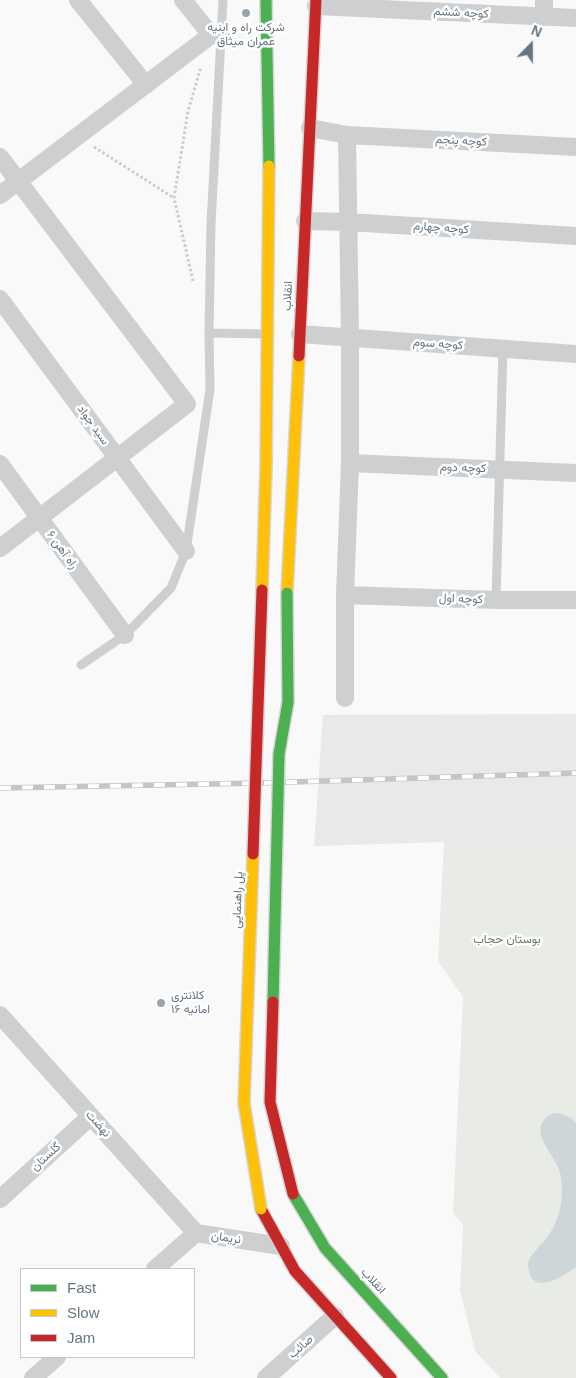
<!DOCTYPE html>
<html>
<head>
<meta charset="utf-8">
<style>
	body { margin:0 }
	#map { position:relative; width:576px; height:1378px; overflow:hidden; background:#f9f9f9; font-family:Helvetica,sans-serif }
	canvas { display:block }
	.legend { position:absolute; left:20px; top:1268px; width:175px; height:90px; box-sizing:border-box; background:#fff; border:1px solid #c1c8cd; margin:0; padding:6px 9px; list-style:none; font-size:15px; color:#657683 }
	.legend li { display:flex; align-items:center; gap:10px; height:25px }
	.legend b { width:25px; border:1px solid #c1c8cd }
	.north { position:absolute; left:506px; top:20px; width:50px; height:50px; -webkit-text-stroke:4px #fff; paint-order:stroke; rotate:22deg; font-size:14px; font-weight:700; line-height:20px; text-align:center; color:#657683 }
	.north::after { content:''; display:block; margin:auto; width:18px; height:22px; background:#657683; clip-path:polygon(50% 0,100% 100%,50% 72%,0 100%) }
</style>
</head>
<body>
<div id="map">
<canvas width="576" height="1378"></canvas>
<ul class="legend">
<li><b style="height:6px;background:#4caf50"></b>Fast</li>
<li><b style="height:6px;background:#ffc107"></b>Slow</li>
<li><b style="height:6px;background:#c62828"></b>Jam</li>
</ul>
<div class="north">N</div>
</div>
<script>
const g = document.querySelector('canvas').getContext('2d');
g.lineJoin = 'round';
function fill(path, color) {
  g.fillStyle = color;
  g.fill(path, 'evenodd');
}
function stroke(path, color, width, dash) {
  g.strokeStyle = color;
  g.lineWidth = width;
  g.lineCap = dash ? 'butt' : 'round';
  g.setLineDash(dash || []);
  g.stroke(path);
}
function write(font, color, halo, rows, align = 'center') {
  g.font = font + ' Helvetica,Vazirmatn,sans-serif';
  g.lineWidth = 5;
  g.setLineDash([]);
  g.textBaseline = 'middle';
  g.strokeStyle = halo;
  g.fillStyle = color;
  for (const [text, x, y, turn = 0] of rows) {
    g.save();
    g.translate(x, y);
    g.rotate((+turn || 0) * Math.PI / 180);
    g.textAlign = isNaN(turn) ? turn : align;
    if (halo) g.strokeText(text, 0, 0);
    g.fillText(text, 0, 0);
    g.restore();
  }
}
const built = new Path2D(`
	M 576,714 L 576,843 L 444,842 L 314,846 L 323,715 Z`);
const green = new Path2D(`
	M 444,842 L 576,843 L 576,1378 L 500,1378 L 475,1351 L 460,1290 L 463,1225 L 453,1213 L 463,997 L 438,961 Z`);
const water = new Path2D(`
	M 559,1113 L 571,1118 L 576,1123 L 576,1267 C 561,1278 529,1298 528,1263 C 531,1254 540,1246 546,1239 C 560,1221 564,1199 561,1177 C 559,1157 529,1136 545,1119 C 549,1114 553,1113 559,1113 Z`);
const path = new Path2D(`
	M 94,147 L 174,198
	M 193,281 L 174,198 L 188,111 L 201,67`);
const lane = new Path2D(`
	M 223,0 L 211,224 L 209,333 L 266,334
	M 496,600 L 503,348
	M 81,665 L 125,635 L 171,588 L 186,551 L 210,389 L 209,333`);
const street = new Path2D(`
	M 78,0 L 146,85
	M 183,0 L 211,35
	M 544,0 L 544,17
	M 316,6 L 576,18
	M 310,128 L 347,135 L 350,338 L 350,463 L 345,595 L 345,698
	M 347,135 L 576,147
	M 0,157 L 187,404 L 0,548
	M 0,195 L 211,35 L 222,35
	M 305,221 L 348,222 L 576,236
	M 0,299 L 186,551
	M 300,334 L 576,354
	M 350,463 L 576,473
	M 0,464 L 125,635
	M 345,595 L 496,600 L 576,600
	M 0,1015 L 196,1233
	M 0,1199 L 91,1116
	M 196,1233 L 281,1246
	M 155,1269 L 196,1233
	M 33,1378 L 57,1357
	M 266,1378 L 335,1316`);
const fast = new Path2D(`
	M 266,0 L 269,166
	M 293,1194 L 325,1248 L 442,1378`);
const slow = new Path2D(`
	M 262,590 L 266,468 L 269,166
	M 287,593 L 299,356`);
const jam = new Path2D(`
	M 299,356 L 316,0
	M 261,1209 L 295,1271 L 391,1378`);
const rail = new Path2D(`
	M 0,788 L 262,783 L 576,773`);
const fastBridge = new Path2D(`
	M 273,1002 L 279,754 L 288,702 L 287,593`);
const slowBridge = new Path2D(`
	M 253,854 L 244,1103 L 261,1209`);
const jamBridge = new Path2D(`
	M 253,854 L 262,590
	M 273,1002 L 270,1102 L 293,1194`);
const markers = [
	[246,13,5,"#99a4ac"],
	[161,1003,5,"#99a4ac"]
];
const streetNames = [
	["کوچه ششم",461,13,3],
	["کوچه پنجم",461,141,3],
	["کوچه چهارم",441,228,4],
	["انقلاب",288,296,-87],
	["کوچه سوم",438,344,4],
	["سید جواد",93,425,54],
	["کوچه دوم",463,468,2],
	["راه آهن ۶",62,550,54],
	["کوچه اول",461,599,2],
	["پل راهنمایی",238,900,-88],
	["نهضت",98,1124,48],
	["گلستان",46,1157,-42],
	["نریمان",226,1238,8],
	["انقلاب",373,1281,48],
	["صائب",301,1347,-42]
];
const poiNames = [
	["شرکت راه و ابنیه",246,28],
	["عمران میثاق",246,42],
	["کلانتری",171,996,"left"],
	["۱۶ امانیه",171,1010,"left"]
];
const parkNames = [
	["بوستان حجاب",507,940]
];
fill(built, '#e8e9e9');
fill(green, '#e8ebe6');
fill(water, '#ced6d9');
stroke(fast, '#d5d6d7', 14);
stroke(slow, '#d5d6d7', 14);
stroke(jam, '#d5d6d7', 14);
stroke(path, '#cbcccd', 3, [2.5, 2.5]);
stroke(lane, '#cecfd0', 9);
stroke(street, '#cecfd0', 18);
stroke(fast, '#4caf50', 11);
stroke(slow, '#ffc107', 11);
stroke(jam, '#c62828', 11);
stroke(rail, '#c3c5c6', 5.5);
stroke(rail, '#fff', 4, [11]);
stroke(fastBridge, '#d5d6d7', 14, []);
stroke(slowBridge, '#d5d6d7', 14, []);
stroke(jamBridge, '#d5d6d7', 14, []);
stroke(fastBridge, '#4caf50', 11);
stroke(slowBridge, '#ffc107', 11);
stroke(jamBridge, '#c62828', 11);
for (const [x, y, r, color] of markers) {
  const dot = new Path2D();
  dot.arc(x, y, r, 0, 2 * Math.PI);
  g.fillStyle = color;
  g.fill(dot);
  stroke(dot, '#fff', 2);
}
write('12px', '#657683', '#fff', streetNames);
write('12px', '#657683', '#fff', poiNames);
write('12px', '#687a64', '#fff', parkNames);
</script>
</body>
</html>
